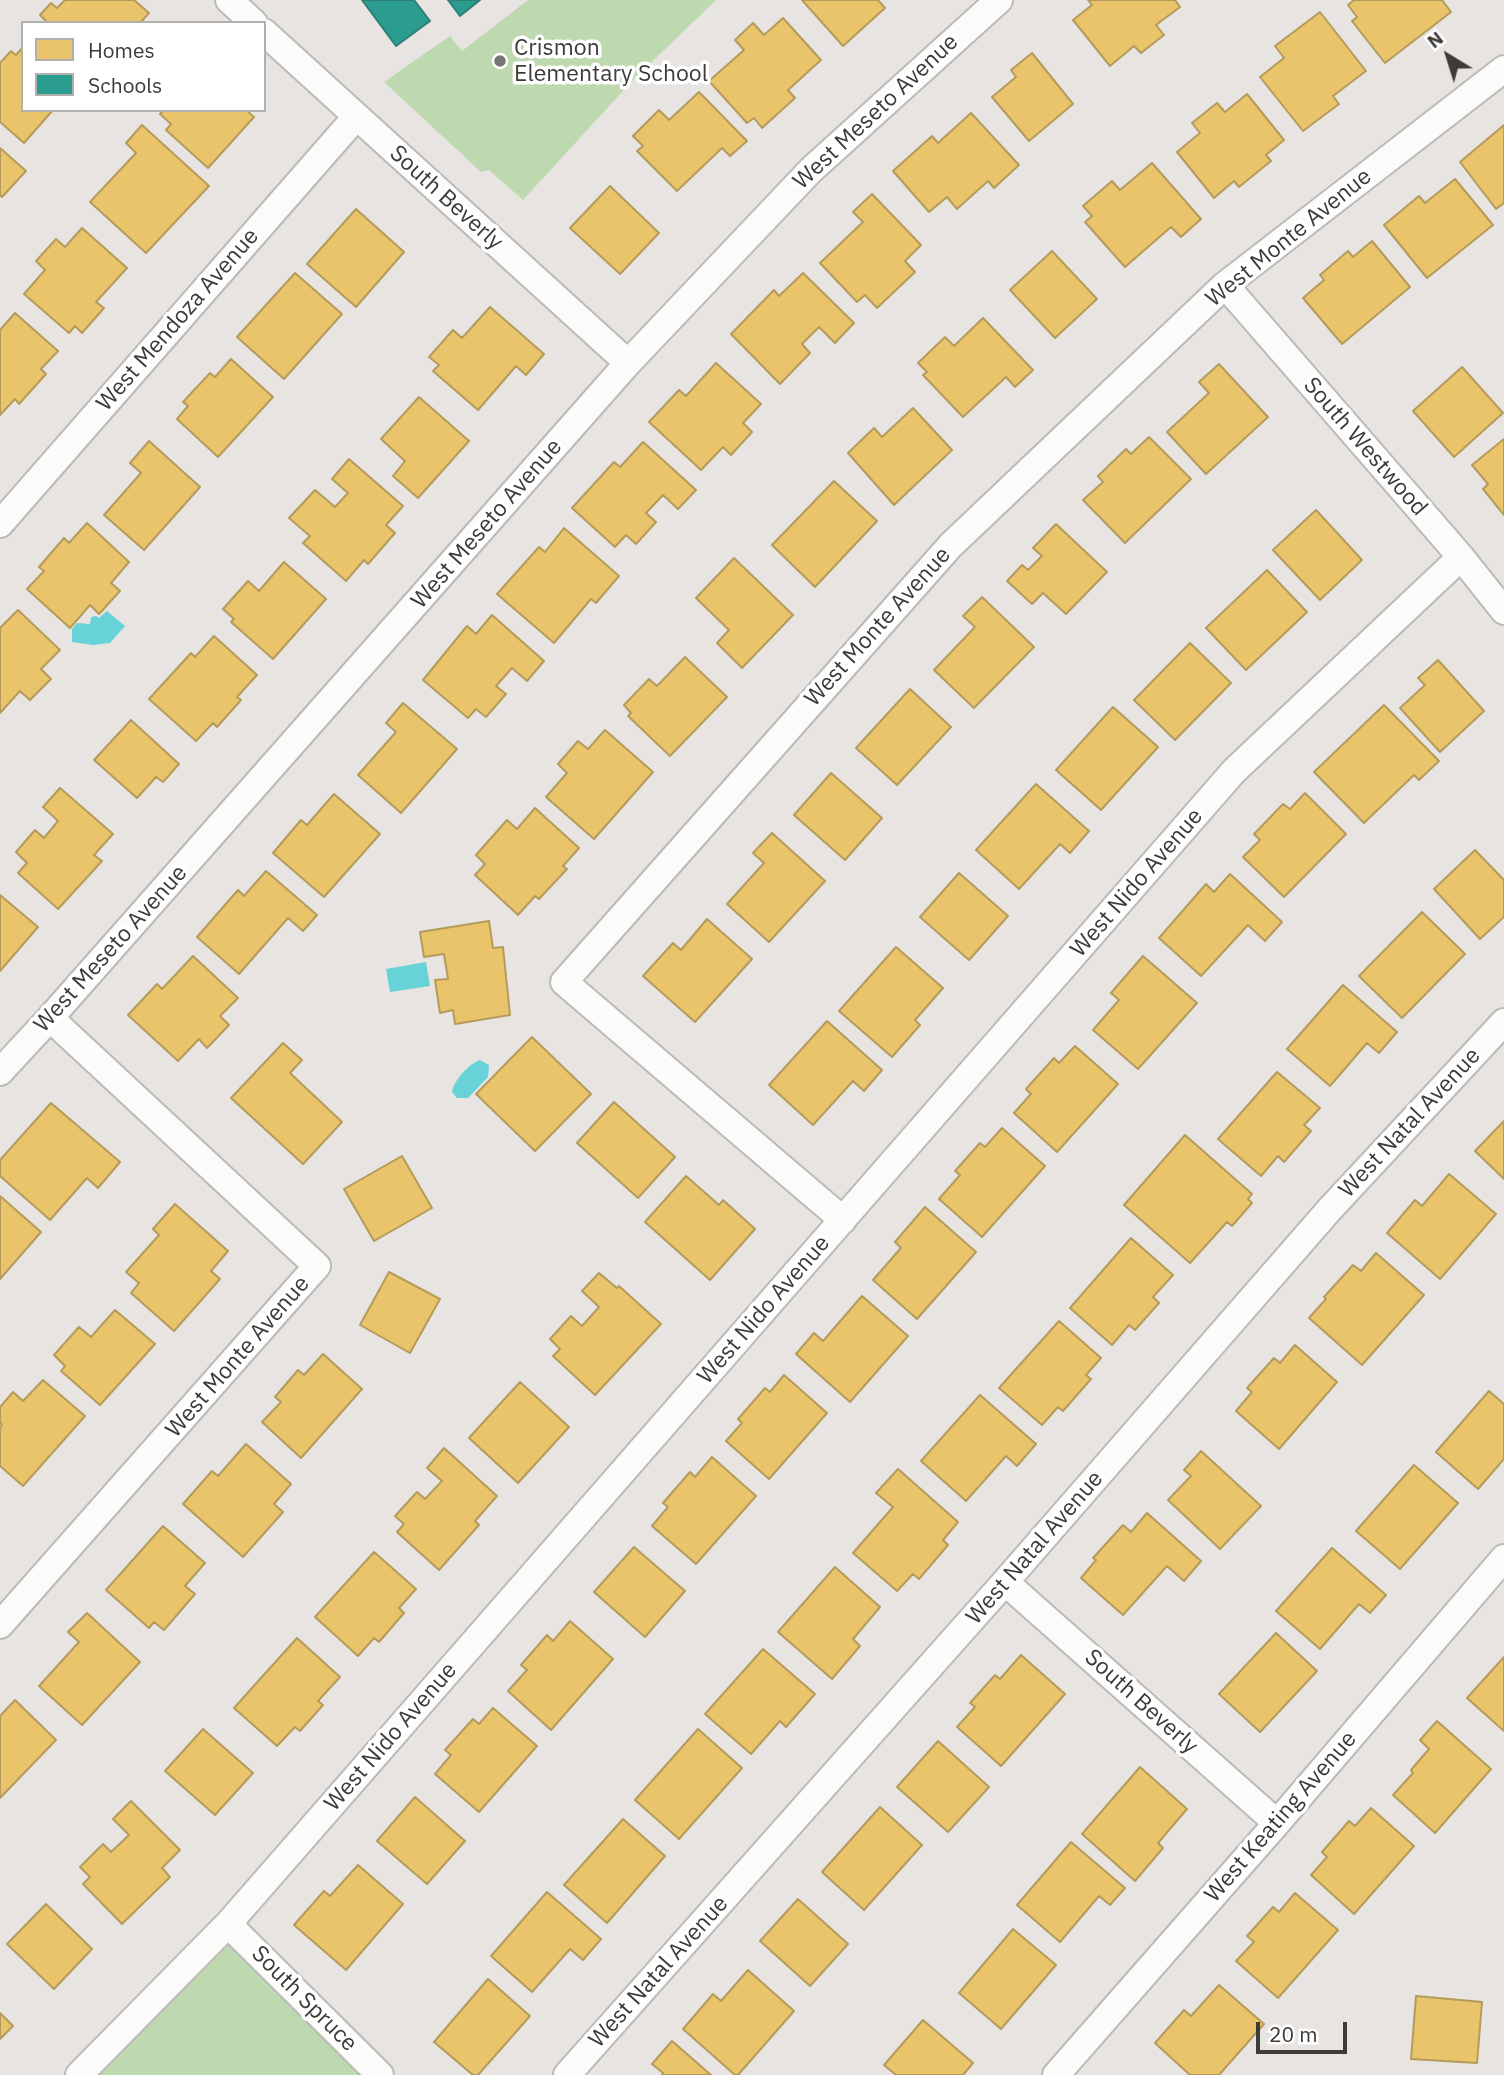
<!DOCTYPE html>
<html>
<head>
<meta charset="utf-8">
<style>
	body { margin:0 }
	#map { position:relative; width:1504px; height:2075px; overflow:hidden; background:#e7e4e1; font-family:"IBM Plex Sans",sans-serif }
	canvas { display:block }
	.legend { position:absolute; left:21px; top:21px; width:245px; height:91px; box-sizing:border-box; background:#fff; border:2px solid #b1b0af; margin:0; padding:9px 12px; list-style:none; font-size:21px; color:#3d3a38 }
	.legend li { display:flex; align-items:center; gap:14px; height:35px }
	.legend b { width:35px; border:2px solid #b1b0af }
	.north { position:absolute; left:1413px; top:21px; width:70px; height:70px; -webkit-text-stroke:5px #fff; paint-order:stroke; rotate:322deg; font-size:19px; font-weight:700; line-height:28px; text-align:center; color:#3d3a38 }
	.north::after { content:''; display:block; margin:auto; width:24px; height:32px; background:#3d3a38; clip-path:polygon(50% 0,100% 100%,50% 72%,0 100%) }
	.scale { position:absolute; left:1256px; top:2022px; width:91px; height:32px; box-sizing:border-box; border:4px solid #3d3a38; border-top:0; padding-left:9px; font-size:21px; line-height:24px; white-space:nowrap; color:#3d3a38; -webkit-text-stroke:5px #fff; paint-order:stroke }
</style>
</head>
<body>
<div id="map">
<canvas width="1504" height="2075"></canvas>
<ul class="legend">
<li><b style="height:19px;background:#e9c46a"></b>Homes</li>
<li><b style="height:19px;background:#2a9d8f"></b>Schools</li>
</ul>
<div class="north">N</div>
<div class="scale">20 m</div>
</div>
<script>
const g = document.querySelector('canvas').getContext('2d');
g.lineJoin = 'round';
function fill(path, color) {
  g.fillStyle = color;
  g.fill(path, 'evenodd');
}
function stroke(path, color, width, dash) {
  g.strokeStyle = color;
  g.lineWidth = width;
  g.lineCap = dash ? 'butt' : 'round';
  g.setLineDash(dash || []);
  g.stroke(path);
}
function write(font, color, halo, rows, align = 'center') {
  g.font = font + ' "IBM Plex Sans",sans-serif';
  g.lineWidth = 7;
  g.setLineDash([]);
  g.textBaseline = 'middle';
  g.strokeStyle = halo;
  g.fillStyle = color;
  for (const [text, x, y, turn = 0] of rows) {
    g.save();
    g.translate(x, y);
    g.rotate((+turn || 0) * Math.PI / 180);
    g.textAlign = isNaN(turn) ? turn : align;
    if (halo) g.strokeText(text, 0, 0);
    g.fillText(text, 0, 0);
    g.restore();
  }
}
const green = new Path2D(`
	M 528,0 L 716,0 L 632,81 L 523,200 L 489,170 L 481,172 L 384,82 L 450,36 L 462,51 Z
	M 228,1924 L 380,2075 L 79,2075 Z`);
const water = new Path2D(`
	M 107,611 L 125,626 L 110,643 L 93,645 L 72,642 L 72,629 L 77,623 L 90,624 L 91,617 L 96,616 L 99,618 Z
	M 426,962 L 430,986 L 390,992 L 386,969 Z
	M 480,1060 L 489,1065 L 488,1077 L 468,1098 L 457,1098 L 452,1092 C 454,1080 469,1064 480,1060 Z`);
const homes = new Path2D(`
	M 65,0 L 134,0 L 149,13 L 140,23 L 48,23 L 40,15 L 51,3 L 57,8 Z
	M 802,0 L 878,0 L 885,8 L 843,46 Z
	M 1088,0 L 1175,0 L 1180,7 L 1156,25 L 1164,35 L 1141,53 L 1134,46 L 1110,66 L 1073,20 L 1092,5 Z
	M 1354,0 L 1442,0 L 1451,12 L 1385,63 L 1352,21 L 1357,17 L 1348,5 Z
	M 1320,12 L 1366,71 L 1333,96 L 1339,104 L 1303,131 L 1260,77 L 1284,58 L 1275,46 Z
	M 783,18 L 821,60 L 788,90 L 795,98 L 762,128 L 754,118 L 747,123 L 709,81 L 744,50 L 735,40 L 753,23 L 764,35 Z
	M 23,47 L 23,110 L 53,110 L 24,143 L 0,122 L 0,63 L 11,51 L 16,55 Z
	M 1032,53 L 1073,104 L 1029,141 L 992,97 L 1016,77 L 1011,70 Z
	M 699,92 L 747,141 L 730,156 L 722,148 L 677,191 L 637,151 L 643,146 L 633,136 L 659,110 L 669,120 Z
	M 1247,94 L 1284,140 L 1266,155 L 1271,161 L 1239,187 L 1234,181 L 1214,198 L 1177,152 L 1200,133 L 1192,123 L 1217,103 L 1225,112 Z
	M 164,110 L 246,110 L 254,117 L 208,168 L 166,130 L 171,124 L 160,114 Z
	M 971,113 L 1019,165 L 994,188 L 988,181 L 957,209 L 947,197 L 929,212 L 893,171 L 932,136 L 938,143 Z
	M 142,125 L 209,186 L 146,253 L 90,202 L 136,153 L 126,143 Z
	M 1504,125 L 1504,203 L 1496,209 L 1460,162 Z
	M 0,148 L 26,171 L 2,197 L 0,195 Z
	M 1152,163 L 1201,219 L 1181,237 L 1171,227 L 1125,267 L 1085,222 L 1092,216 L 1083,206 L 1112,181 L 1120,190 Z
	M 1455,179 L 1493,225 L 1427,278 L 1384,225 L 1419,196 L 1425,203 Z
	M 610,186 L 659,233 L 620,274 L 570,228 Z
	M 872,194 L 921,245 L 905,261 L 915,272 L 877,308 L 865,295 L 857,302 L 820,263 L 863,222 L 853,212 Z
	M 356,209 L 404,252 L 356,307 L 307,264 Z
	M 82,228 L 127,268 L 96,302 L 104,308 L 82,333 L 75,326 L 69,333 L 24,294 L 45,270 L 36,261 L 56,239 L 65,247 Z
	M 1372,241 L 1410,287 L 1342,344 L 1303,298 L 1324,280 L 1320,275 L 1348,251 L 1353,257 Z
	M 1052,251 L 1097,299 L 1055,338 L 1010,290 Z
	M 295,273 L 342,314 L 284,379 L 237,337 Z
	M 803,273 L 854,323 L 835,343 L 819,327 L 802,344 L 810,353 L 780,384 L 731,334 L 774,290 L 779,296 Z
	M 490,307 L 544,354 L 526,375 L 516,366 L 478,410 L 433,371 L 439,365 L 429,357 L 453,330 L 462,338 Z
	M 15,313 L 58,351 L 41,369 L 46,374 L 19,404 L 15,399 L 0,415 L 0,330 Z
	M 983,318 L 1033,370 L 1015,387 L 1006,377 L 963,417 L 923,375 L 927,372 L 918,363 L 945,337 L 954,346 Z
	M 231,359 L 273,397 L 218,457 L 177,419 L 188,406 L 183,402 L 210,373 L 215,377 Z
	M 716,363 L 761,404 L 743,423 L 752,432 L 731,455 L 723,447 L 701,470 L 649,422 L 679,390 L 686,396 Z
	M 1219,364 L 1268,417 L 1206,474 L 1167,432 L 1209,393 L 1199,382 Z
	M 1462,367 L 1503,413 L 1454,457 L 1413,411 Z
	M 419,397 L 469,441 L 418,498 L 393,476 L 405,461 L 381,439 Z
	M 913,408 L 952,450 L 894,505 L 848,453 L 874,428 L 882,437 Z
	M 1149,437 L 1191,479 L 1125,543 L 1083,500 L 1103,482 L 1098,476 L 1126,449 L 1131,454 Z
	M 1504,439 L 1504,515 L 1483,489 L 1488,484 L 1472,465 Z
	M 149,441 L 200,487 L 144,550 L 104,515 L 141,473 L 130,463 Z
	M 643,442 L 696,490 L 678,509 L 663,495 L 646,513 L 656,522 L 636,544 L 626,535 L 615,547 L 572,508 L 614,462 L 620,467 Z
	M 349,459 L 403,506 L 386,525 L 395,533 L 368,564 L 364,560 L 346,581 L 303,543 L 310,536 L 289,518 L 315,490 L 335,507 L 348,493 L 332,479 Z
	M 834,481 L 877,521 L 815,587 L 772,545 Z
	M 1316,510 L 1362,560 L 1320,600 L 1273,550 Z
	M 87,523 L 129,562 L 111,583 L 120,591 L 99,614 L 90,605 L 70,628 L 27,589 L 44,571 L 39,567 L 64,538 L 69,543 Z
	M 1056,524 L 1107,572 L 1066,614 L 1043,593 L 1032,604 L 1007,581 L 1022,565 L 1028,570 L 1042,556 L 1033,548 Z
	M 564,528 L 619,576 L 596,603 L 591,599 L 554,643 L 497,594 L 539,547 L 545,552 Z
	M 734,558 L 793,615 L 742,668 L 717,643 L 729,630 L 696,598 Z
	M 284,562 L 326,599 L 273,659 L 231,622 L 234,619 L 223,609 L 248,581 L 259,591 Z
	M 1267,570 L 1307,612 L 1246,670 L 1206,628 Z
	M 982,597 L 1034,647 L 974,708 L 934,670 L 975,627 L 963,616 Z
	M 18,610 L 60,650 L 41,669 L 51,679 L 30,700 L 20,691 L 0,713 L 0,628 Z
	M 492,615 L 544,661 L 527,681 L 512,668 L 496,686 L 506,694 L 486,717 L 476,709 L 468,718 L 423,680 L 467,626 L 476,634 Z
	M 214,636 L 257,675 L 237,697 L 241,700 L 217,727 L 213,723 L 196,741 L 149,699 L 191,653 L 195,657 Z
	M 1190,643 L 1231,683 L 1175,740 L 1134,700 Z
	M 685,657 L 727,697 L 670,756 L 628,716 L 631,713 L 624,705 L 649,679 L 657,686 Z
	M 1438,660 L 1484,711 L 1440,752 L 1400,708 L 1425,685 L 1418,678 Z
	M 910,689 L 951,727 L 897,785 L 856,748 Z
	M 403,703 L 457,749 L 401,813 L 358,775 L 396,732 L 386,723 Z
	M 1384,705 L 1439,761 L 1419,780 L 1414,775 L 1364,823 L 1314,772 Z
	M 1113,707 L 1158,747 L 1101,810 L 1056,770 Z
	M 131,720 L 179,764 L 163,782 L 156,777 L 137,798 L 94,760 Z
	M 605,730 L 653,772 L 594,839 L 546,797 L 567,773 L 558,764 L 578,741 L 588,749 Z
	M 831,773 L 882,818 L 845,860 L 794,815 Z
	M 1036,784 L 1089,831 L 1070,853 L 1060,844 L 1019,889 L 976,850 Z
	M 60,788 L 113,834 L 94,855 L 102,861 L 58,909 L 18,873 L 27,863 L 16,852 L 35,830 L 44,838 L 58,821 L 43,807 Z
	M 1305,793 L 1346,834 L 1284,897 L 1243,857 L 1260,840 L 1254,834 L 1283,804 L 1290,809 Z
	M 334,794 L 380,834 L 324,897 L 273,853 L 301,820 L 307,825 Z
	M 535,808 L 579,848 L 563,866 L 567,869 L 539,899 L 535,896 L 518,915 L 475,875 L 485,864 L 476,855 L 507,820 L 517,829 Z
	M 772,833 L 825,881 L 769,942 L 727,904 L 764,863 L 753,853 Z
	M 1475,850 L 1504,880 L 1504,917 L 1480,939 L 1434,889 Z
	M 266,871 L 317,915 L 303,931 L 288,918 L 239,974 L 197,937 L 238,890 L 244,896 Z
	M 959,873 L 1008,916 L 969,960 L 920,917 Z
	M 1230,874 L 1282,922 L 1265,941 L 1248,925 L 1201,976 L 1159,938 L 1206,884 L 1214,892 Z
	M 0,895 L 38,927 L 0,971 Z
	M 1422,912 L 1465,954 L 1402,1018 L 1359,976 Z
	M 707,919 L 752,959 L 695,1022 L 643,976 L 673,943 L 681,950 Z
	M 489,921 L 493,948 L 503,947 L 510,1015 L 455,1024 L 453,1010 L 440,1013 L 435,980 L 448,979 L 444,954 L 424,957 L 420,932 Z
	M 896,947 L 943,988 L 915,1020 L 920,1025 L 892,1057 L 839,1011 Z
	M 193,956 L 238,998 L 220,1016 L 229,1025 L 207,1048 L 199,1039 L 178,1061 L 128,1015 L 157,984 L 162,989 Z
	M 1143,956 L 1197,1003 L 1138,1069 L 1093,1030 L 1119,1000 L 1111,993 Z
	M 1343,985 L 1397,1032 L 1379,1053 L 1367,1043 L 1330,1086 L 1287,1049 Z
	M 827,1021 L 882,1070 L 864,1091 L 853,1081 L 813,1125 L 769,1085 Z
	M 532,1037 L 591,1094 L 535,1151 L 476,1094 Z
	M 283,1043 L 302,1060 L 290,1073 L 342,1122 L 303,1164 L 231,1098 Z
	M 1075,1046 L 1118,1084 L 1057,1152 L 1014,1113 L 1031,1094 L 1026,1089 L 1054,1058 L 1059,1063 Z
	M 1277,1072 L 1320,1108 L 1304,1125 L 1311,1131 L 1284,1162 L 1278,1156 L 1261,1176 L 1218,1139 Z
	M 614,1102 L 675,1157 L 638,1198 L 577,1143 Z
	M 51,1103 L 120,1162 L 98,1188 L 87,1178 L 50,1220 L 0,1176 L 0,1160 Z
	M 1504,1121 L 1504,1179 L 1475,1151 Z
	M 1002,1128 L 1045,1166 L 982,1237 L 939,1199 L 960,1175 L 955,1171 L 980,1143 L 985,1147 Z
	M 1185,1135 L 1252,1194 L 1248,1199 L 1252,1203 L 1232,1226 L 1227,1222 L 1190,1263 L 1124,1205 Z
	M 402,1156 L 432,1208 L 374,1241 L 344,1189 Z
	M 1449,1174 L 1496,1214 L 1440,1279 L 1387,1233 L 1415,1200 L 1422,1206 Z
	M 686,1176 L 719,1205 L 723,1200 L 755,1229 L 710,1280 L 645,1222 Z
	M 0,1196 L 41,1232 L 0,1279 Z
	M 175,1204 L 228,1251 L 211,1271 L 220,1279 L 174,1331 L 131,1293 L 139,1283 L 126,1272 L 159,1235 L 153,1229 Z
	M 925,1207 L 976,1252 L 917,1319 L 873,1280 L 901,1248 L 895,1242 Z
	M 1131,1238 L 1173,1275 L 1153,1297 L 1159,1303 L 1135,1330 L 1129,1325 L 1112,1345 L 1070,1308 Z
	M 1376,1253 L 1424,1295 L 1362,1365 L 1309,1318 L 1326,1299 L 1324,1297 L 1353,1265 L 1361,1271 Z
	M 389,1272 L 440,1299 L 410,1353 L 360,1325 Z
	M 599,1273 L 617,1288 L 619,1286 L 661,1324 L 595,1395 L 553,1356 L 560,1349 L 550,1339 L 571,1316 L 582,1326 L 599,1307 L 582,1291 Z
	M 862,1296 L 908,1336 L 850,1402 L 796,1354 L 814,1333 L 823,1341 Z
	M 115,1310 L 155,1344 L 100,1405 L 61,1371 L 65,1366 L 54,1355 L 79,1327 L 91,1337 Z
	M 1059,1321 L 1101,1358 L 1086,1375 L 1091,1379 L 1063,1411 L 1058,1407 L 1042,1425 L 999,1388 Z
	M 1295,1345 L 1337,1382 L 1279,1449 L 1236,1411 L 1252,1392 L 1247,1388 L 1274,1358 L 1280,1363 Z
	M 323,1354 L 362,1389 L 301,1458 L 262,1422 L 281,1402 L 275,1397 L 298,1370 L 304,1375 Z
	M 784,1375 L 827,1413 L 769,1479 L 726,1441 L 742,1423 L 738,1419 L 765,1388 L 770,1392 Z
	M 43,1380 L 85,1416 L 23,1486 L 0,1466 L 0,1427 L 2,1425 L 0,1422 L 0,1407 L 13,1392 L 23,1401 Z
	M 520,1382 L 569,1427 L 518,1483 L 469,1438 Z
	M 1489,1391 L 1504,1404 L 1504,1459 L 1478,1489 L 1436,1452 Z
	M 980,1395 L 1036,1444 L 1017,1466 L 1006,1456 L 966,1501 L 921,1461 Z
	M 246,1444 L 291,1484 L 274,1504 L 283,1512 L 243,1557 L 183,1504 L 212,1471 L 218,1476 Z
	M 444,1448 L 497,1496 L 475,1521 L 479,1525 L 439,1570 L 397,1532 L 404,1524 L 395,1516 L 417,1492 L 425,1499 L 442,1481 L 427,1468 Z
	M 1201,1451 L 1261,1506 L 1220,1549 L 1168,1500 L 1191,1476 L 1184,1470 Z
	M 712,1457 L 756,1496 L 696,1564 L 652,1526 L 668,1507 L 663,1503 L 690,1472 L 695,1477 Z
	M 1414,1465 L 1458,1503 L 1400,1569 L 1356,1531 Z
	M 898,1469 L 958,1522 L 943,1540 L 948,1545 L 919,1579 L 913,1574 L 897,1591 L 853,1553 L 893,1507 L 876,1493 Z
	M 1147,1513 L 1201,1561 L 1184,1581 L 1167,1566 L 1123,1615 L 1081,1578 L 1096,1560 L 1093,1558 L 1123,1525 L 1131,1532 Z
	M 163,1526 L 205,1563 L 185,1586 L 195,1594 L 164,1630 L 154,1622 L 149,1628 L 106,1590 Z
	M 634,1547 L 685,1591 L 645,1637 L 594,1592 Z
	M 1332,1548 L 1386,1595 L 1370,1613 L 1359,1604 L 1320,1649 L 1276,1611 Z
	M 374,1552 L 416,1589 L 399,1608 L 404,1613 L 379,1642 L 374,1638 L 358,1656 L 315,1617 Z
	M 835,1567 L 880,1607 L 853,1639 L 860,1646 L 832,1679 L 778,1632 Z
	M 87,1613 L 140,1662 L 82,1725 L 39,1686 L 79,1642 L 68,1632 Z
	M 570,1621 L 613,1659 L 551,1730 L 508,1691 L 527,1670 L 521,1665 L 547,1635 L 553,1641 Z
	M 1276,1633 L 1317,1671 L 1260,1732 L 1219,1694 Z
	M 297,1638 L 340,1677 L 318,1701 L 323,1705 L 300,1731 L 295,1727 L 277,1746 L 234,1708 Z
	M 763,1649 L 815,1694 L 786,1727 L 780,1721 L 751,1754 L 705,1714 Z
	M 1021,1655 L 1065,1694 L 1001,1766 L 957,1727 L 975,1707 L 970,1703 L 995,1675 L 1000,1679 Z
	M 1504,1657 L 1504,1731 L 1467,1698 Z
	M 15,1700 L 56,1740 L 0,1798 L 0,1716 Z
	M 493,1708 L 537,1746 L 479,1812 L 435,1774 L 451,1755 L 445,1750 L 473,1719 L 479,1724 Z
	M 1437,1721 L 1491,1769 L 1435,1833 L 1393,1795 L 1413,1773 L 1411,1770 L 1429,1749 L 1420,1740 Z
	M 203,1729 L 253,1773 L 215,1815 L 165,1771 Z
	M 698,1729 L 742,1768 L 679,1839 L 635,1800 Z
	M 938,1741 L 989,1787 L 948,1832 L 897,1787 Z
	M 1140,1767 L 1187,1809 L 1158,1843 L 1163,1848 L 1135,1881 L 1082,1834 Z
	M 415,1797 L 465,1841 L 427,1884 L 377,1841 Z
	M 131,1801 L 180,1850 L 162,1868 L 170,1877 L 122,1924 L 83,1884 L 90,1877 L 80,1867 L 103,1844 L 111,1852 L 129,1835 L 113,1819 Z
	M 880,1807 L 922,1845 L 864,1910 L 822,1872 Z
	M 1371,1808 L 1414,1846 L 1354,1914 L 1311,1875 L 1327,1857 L 1322,1852 L 1349,1821 L 1355,1826 Z
	M 623,1819 L 665,1856 L 607,1923 L 564,1885 Z
	M 1071,1842 L 1125,1888 L 1110,1905 L 1099,1896 L 1060,1942 L 1017,1905 Z
	M 358,1865 L 403,1904 L 346,1970 L 294,1925 L 324,1891 L 330,1896 Z
	M 547,1892 L 601,1939 L 583,1960 L 570,1949 L 532,1992 L 491,1956 Z
	M 1295,1893 L 1338,1930 L 1278,1998 L 1236,1961 L 1254,1942 L 1247,1936 L 1273,1907 L 1279,1912 Z
	M 798,1899 L 848,1944 L 810,1986 L 760,1941 Z
	M 46,1904 L 92,1949 L 54,1989 L 7,1944 Z
	M 1013,1929 L 1056,1965 L 1001,2029 L 959,1993 Z
	M 748,1970 L 794,2011 L 738,2075 L 735,2075 L 683,2029 L 713,1994 L 721,2001 Z
	M 488,1979 L 530,2016 L 478,2075 L 473,2075 L 434,2042 Z
	M 1219,1985 L 1264,2024 L 1219,2075 L 1190,2075 L 1155,2043 L 1184,2010 L 1191,2016 Z
	M 1416,1996 L 1482,2002 L 1477,2063 L 1411,2059 Z
	M 0,2013 L 13,2026 L 0,2039 Z
	M 923,2020 L 973,2063 L 963,2075 L 896,2075 L 884,2065 Z
	M 672,2041 L 711,2075 L 662,2075 L 663,2073 L 652,2064 Z`);
const schools = new Path2D(`
	M 362,0 L 414,0 L 430,21 L 396,46 Z
	M 448,0 L 480,0 L 460,16 Z`);
const street = new Path2D(`
	M 229,0 L 254,23
	M 264,32 L 628,363
	M 1225,285 L 1461,557 L 1504,611
	M 0,524 L 356,117
	M 0,1072 L 50,1018 L 628,363 L 811,170 L 999,0
	M 843,1220 L 564,982 L 951,545 L 1225,285 L 1504,69
	M 1005,1582 L 1277,1823
	M 0,1625 L 317,1266 L 50,1018
	M 228,1924 L 380,2075
	M 79,2075 L 228,1924 L 1234,771 L 1461,557
	M 567,2075 L 1005,1582 L 1330,1209 L 1504,1022
	M 1056,2075 L 1277,1823 L 1504,1558`);
const markers = [
	[500,61,7,"#787673"]
];
const poiNames = [
	["Crismon",514,48],
	["Elementary School",514,74]
];
const streetNames = [
	["West Meseto Avenue",876,112,-43],
	["South Beverly",446,198,42],
	["West Monte Avenue",1289,238,-39],
	["West Mendoza Avenue",178,320,-49],
	["South Westwood",1365,447,49],
	["West Meseto Avenue",487,524,-49],
	["West Monte Avenue",878,627,-48],
	["West Nido Avenue",1137,883,-49],
	["West Meseto Avenue",111,949,-48],
	["West Natal Avenue",1410,1123,-47],
	["West Nido Avenue",764,1310,-49],
	["West Monte Avenue",238,1357,-49],
	["West Natal Avenue",1035,1548,-49],
	["South Beverly",1141,1702,42],
	["West Nido Avenue",391,1737,-49],
	["West Keating Avenue",1281,1817,-49],
	["West Natal Avenue",659,1972,-48],
	["South Spruce",304,1999,45]
];
fill(green, '#bed9b0');
fill(water, '#68d2d9');
fill(homes, '#e9c46a');
stroke(homes, '#b59b5b', 2);
fill(schools, '#2a9d8f');
stroke(schools, '#307f75', 2);
stroke(street, '#bcbab8', 30);
stroke(street, '#fbfbfa', 26);
for (const [x, y, r, color] of markers) {
  const dot = new Path2D();
  dot.arc(x, y, r, 0, 2 * Math.PI);
  g.fillStyle = color;
  g.fill(dot);
  stroke(dot, '#fff', 2.5);
}
write('23px', '#3d3a38', '#fff', poiNames, 'left');
write('23px', '#3d3a38', '#fff', streetNames);
</script>
</body>
</html>
